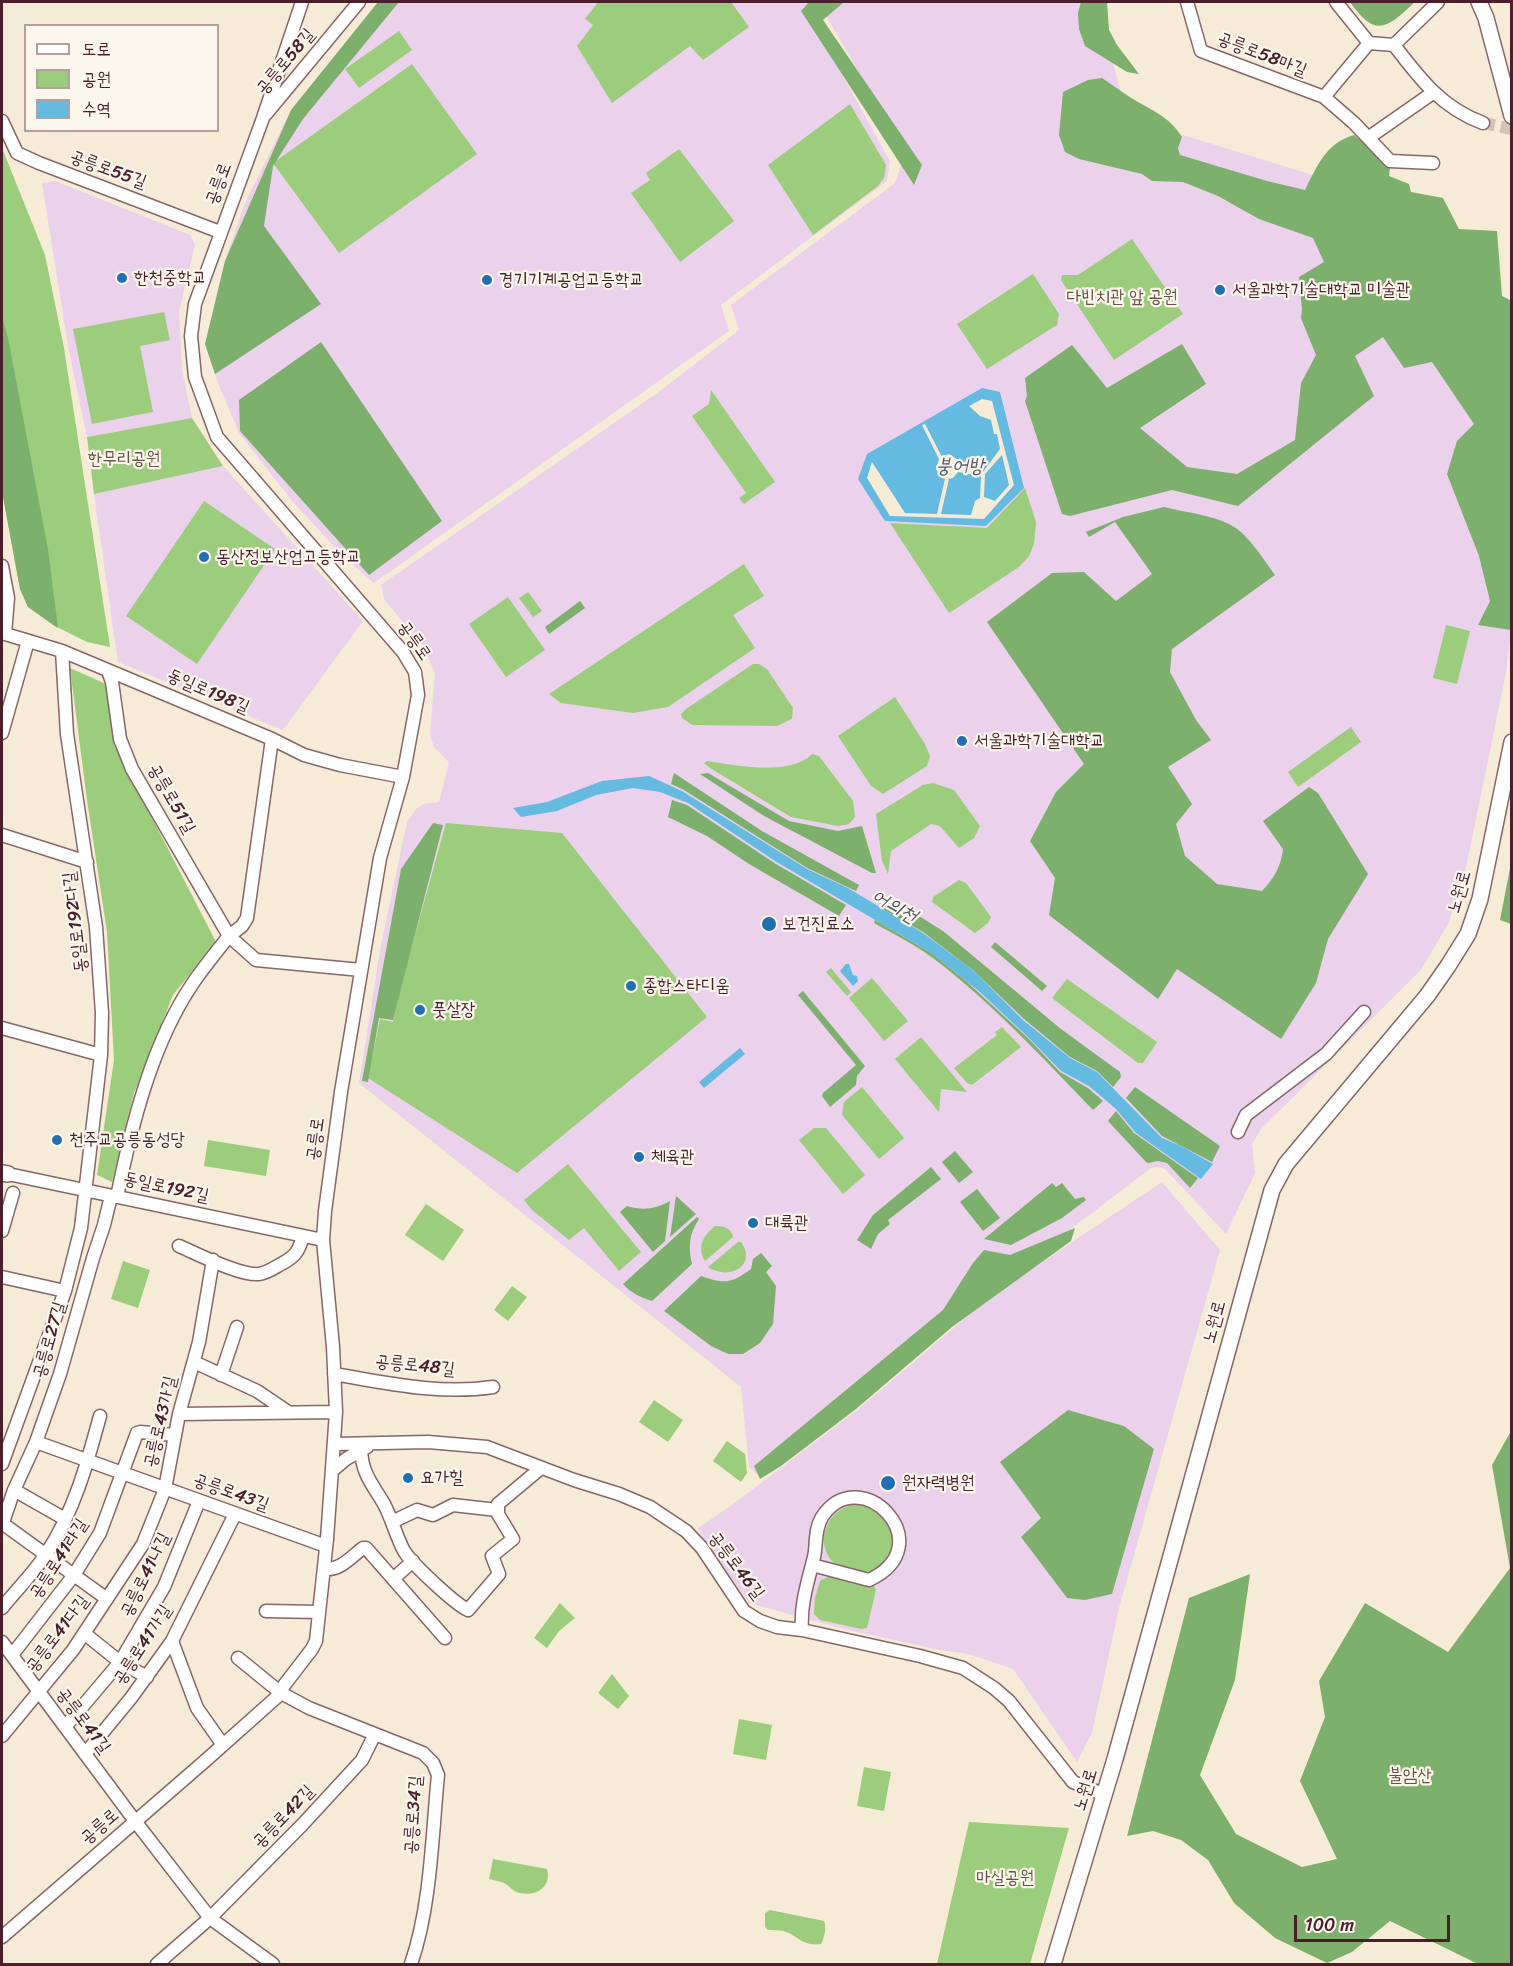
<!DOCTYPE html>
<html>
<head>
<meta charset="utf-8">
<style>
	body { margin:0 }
	#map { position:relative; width:1513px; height:1966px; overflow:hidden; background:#f6ebd6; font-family:Sriracha,"Poor Story",sans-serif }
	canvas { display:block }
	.frame { position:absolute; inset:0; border:3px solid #4a1f2b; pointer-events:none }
	.legend { position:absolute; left:24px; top:24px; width:195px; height:108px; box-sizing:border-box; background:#fbf7ec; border:2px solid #b4a19f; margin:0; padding:8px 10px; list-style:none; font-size:18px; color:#4a1f2b }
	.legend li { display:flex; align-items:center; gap:12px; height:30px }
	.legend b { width:30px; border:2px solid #b4a19f }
	.scale { position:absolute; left:1294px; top:1915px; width:156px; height:27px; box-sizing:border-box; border:3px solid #4a1f2b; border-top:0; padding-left:8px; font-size:18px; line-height:21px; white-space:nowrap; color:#4a1f2b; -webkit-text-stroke:4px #fbf7ec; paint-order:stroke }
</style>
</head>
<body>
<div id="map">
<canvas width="1513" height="1966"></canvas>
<div class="frame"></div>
<ul class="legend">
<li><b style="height:8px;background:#fff"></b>도로</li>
<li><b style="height:16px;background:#9ccd7c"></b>공원</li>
<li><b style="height:16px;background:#64bae1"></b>수역</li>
</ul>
<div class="scale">100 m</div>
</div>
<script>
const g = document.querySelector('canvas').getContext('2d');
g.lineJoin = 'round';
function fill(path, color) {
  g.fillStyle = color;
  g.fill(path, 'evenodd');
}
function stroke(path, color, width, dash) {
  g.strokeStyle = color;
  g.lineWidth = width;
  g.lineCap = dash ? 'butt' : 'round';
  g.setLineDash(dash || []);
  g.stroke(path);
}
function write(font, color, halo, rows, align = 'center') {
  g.font = font + ' Sriracha,"Poor Story",sans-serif';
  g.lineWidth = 4.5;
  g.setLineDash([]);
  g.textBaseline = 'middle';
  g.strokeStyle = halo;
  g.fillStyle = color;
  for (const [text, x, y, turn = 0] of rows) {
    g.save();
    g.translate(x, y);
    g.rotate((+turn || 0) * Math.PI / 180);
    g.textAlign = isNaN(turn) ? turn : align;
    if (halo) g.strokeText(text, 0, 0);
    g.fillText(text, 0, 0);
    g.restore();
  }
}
const built = new Path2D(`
	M 378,2 L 819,2 L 807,12 L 890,161 L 887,181 L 721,305 L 729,331 L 374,583 L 344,557 L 292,501 L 239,433 L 218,383 L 205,344 L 225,261 L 244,205 L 291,110 Z
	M 833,2 L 1099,2 L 1102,22 L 1123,100 L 1170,131 L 1381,196 L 1462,298 L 1511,630 L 1506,673 L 1464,877 L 1448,924 L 1421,970 L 1262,1128 L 1252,1144 L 1255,1173 L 1226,1234 L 1165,1169 L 1158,1167 L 1151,1168 L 1021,1267 L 794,1450 L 758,1475 L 749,1467 L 741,1387 L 359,1083 L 381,945 L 407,822 L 416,809 L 424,804 L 439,802 L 449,762 L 434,747 L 430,735 L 435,673 L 423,646 L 384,599 L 381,585 L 660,391 L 739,330 L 731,305 L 895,183 L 905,153 L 823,10 Z
	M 55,181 L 190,235 L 195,245 L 179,311 L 182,370 L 192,418 L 87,437 L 69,351 L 42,183 Z
	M 223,466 L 363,621 L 283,730 L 118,662 L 94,494 Z
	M 1162,1182 L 1220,1250 L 1119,1608 L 1092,1733 L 1077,1762 L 1013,1669 L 969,1654 L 940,1650 L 848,1630 L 749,1603 L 704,1539 L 698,1528 L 732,1505 L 856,1411 L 990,1297 ZM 1068,1410 L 1124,1426 L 1067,1598 L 1021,1537 L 1041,1518 Z`);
const green = new Path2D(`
	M 598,2 L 731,2 L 749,27 L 703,60 L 690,46 L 612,103 L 577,46 L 593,25 L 585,19 Z
	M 399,31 L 412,50 L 359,88 L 345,69 Z
	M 412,64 L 477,154 L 339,253 L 273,163 Z
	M 850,104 L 886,165 L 884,178 L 878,186 L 813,235 L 768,165 Z
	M 2,148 L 45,255 L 64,348 L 110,647 L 87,642 L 53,625 L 28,607 L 20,589 L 2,491 Z
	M 679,149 L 734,221 L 680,262 L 631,193 L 650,180 L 646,173 Z
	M 1132,239 L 1183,314 L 1114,360 L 1061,280 L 1062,275 L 1078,275 Z
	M 1033,274 L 1059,314 L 1057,325 L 987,369 L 957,324 Z
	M 164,312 L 170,340 L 140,346 L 153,412 L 92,424 L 73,329 Z
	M 711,390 L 775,482 L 744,504 L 739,498 L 746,493 L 692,416 L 709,404 Z
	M 192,418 L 223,466 L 94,494 L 87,437 Z
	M 1025,488 L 1036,522 L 1034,544 L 1029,556 L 1019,567 L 949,613 L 890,523 L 987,528 Z
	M 204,501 L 275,549 L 197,664 L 126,616 Z
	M 744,564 L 764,596 L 733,615 L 755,648 L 668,707 L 633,713 L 561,703 L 549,694 Z
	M 528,592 L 542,611 L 533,617 L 519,598 Z
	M 508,597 L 545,650 L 506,677 L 469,624 Z
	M 1446,625 L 1470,631 L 1457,684 L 1433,678 Z
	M 753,664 L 759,664 L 767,669 L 793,708 L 792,719 L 777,726 L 692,725 L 682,718 L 681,714 L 686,709 Z
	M 70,668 L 106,684 L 114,744 L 216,942 L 173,995 L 134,1093 L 112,1182 L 97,1175 L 114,1060 L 107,932 L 87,800 Z
	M 895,697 L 925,744 L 930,756 L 927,766 L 883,794 L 871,786 L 838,736 Z
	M 1351,727 L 1361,742 L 1298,787 L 1288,772 Z
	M 812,754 L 819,756 L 853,801 L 855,817 L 849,824 L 838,826 L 791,817 L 710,768 L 704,763 L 707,761 C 733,765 775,773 800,762 C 805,760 809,757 812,754 Z
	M 933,783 L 954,790 L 980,826 L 974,838 L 959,848 L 940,826 L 931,824 L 891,851 L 888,874 L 882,861 L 876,814 L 923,785 Z
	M 446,823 L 562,833 L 707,1017 L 517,1173 L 368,1078 L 380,1019 L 393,1022 L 400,989 Z
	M 959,880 L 966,883 L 991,917 L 988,923 L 975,933 L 932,902 L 933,897 Z
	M 831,968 L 851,992 L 847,996 L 826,972 Z
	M 872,978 L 908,1021 L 884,1041 L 849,998 Z
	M 1067,979 L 1157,1042 L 1143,1063 L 1138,1063 L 1052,998 Z
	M 1002,1027 L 1021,1047 L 972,1085 L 967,1083 L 954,1068 L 997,1035 L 995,1032 Z
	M 921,1037 L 967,1092 L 941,1089 L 939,1112 L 895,1059 Z
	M 862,1087 L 904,1138 L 879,1159 L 842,1115 L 844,1102 Z
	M 814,1128 L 826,1128 L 865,1175 L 843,1194 L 799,1140 Z
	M 208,1140 L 270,1150 L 266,1176 L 204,1166 Z
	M 568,1164 L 641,1252 L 619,1271 L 584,1228 L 569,1240 L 532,1210 L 524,1200 Z
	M 426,1204 L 464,1230 L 443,1261 L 405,1235 Z
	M 715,1226 C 723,1226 732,1228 733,1237 L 705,1261 C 696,1247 704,1235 715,1226 Z
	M 738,1242 L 741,1242 C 758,1266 728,1281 708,1267 Z
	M 123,1261 L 150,1270 L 138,1308 L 111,1299 Z
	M 512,1286 L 527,1297 L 508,1321 L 494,1310 Z
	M 654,1400 L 683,1420 L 668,1442 L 639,1422 Z
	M 727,1441 L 745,1454 L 747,1473 L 741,1482 L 713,1461 Z
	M 853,1504 C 885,1504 892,1526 895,1553 C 888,1559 881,1567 873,1570 C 866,1573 862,1573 855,1572 C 813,1566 815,1515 853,1504 Z
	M 829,1576 L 874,1586 L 876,1590 L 867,1628 L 861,1629 L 820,1620 L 814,1614 L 815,1598 L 820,1581 Z
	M 560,1603 L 575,1618 L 559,1631 L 547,1648 L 534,1638 Z
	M 612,1674 L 629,1696 L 618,1709 L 598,1693 Z
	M 739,1719 L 772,1725 L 766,1760 L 733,1754 Z
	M 864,1767 L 891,1772 L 884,1811 L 857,1806 Z
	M 969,1822 L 1069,1828 L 1030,1964 L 937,1964 Z
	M 493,1859 L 547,1869 C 552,1886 537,1897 520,1893 C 513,1892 510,1886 504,1883 C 499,1881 493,1880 489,1879 Z
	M 770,1910 L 824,1921 C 827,1927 824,1939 821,1944 C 802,1947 798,1935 783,1931 C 778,1930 773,1930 768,1930 L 765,1927 L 765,1913 Z`);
const forest = new Path2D(`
	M 378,2 L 399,2 L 303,119 L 273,166 L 264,226 L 321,304 L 215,374 L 205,344 L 225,261 L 291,110 Z
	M 809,2 L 844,2 L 823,20 L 922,165 L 914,185 L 801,11 Z
	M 1081,2 L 1107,2 L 1109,30 L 1117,45 L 1139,74 L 1127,72 L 1085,46 L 1079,29 L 1078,13 Z
	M 1350,2 L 1415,2 C 1387,28 1376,39 1350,2 Z
	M 1102,78 C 1114,86 1126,95 1138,102 C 1155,111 1172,120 1182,137 L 1178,148 L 1180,155 L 1267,181 L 1305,190 C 1317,166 1326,143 1354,135 L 1390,167 L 1389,176 L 1409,184 L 1411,192 L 1443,198 L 1459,229 L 1497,231 L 1502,296 L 1512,301 L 1511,630 L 1478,625 L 1490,601 L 1479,556 L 1447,474 L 1457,441 L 1474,424 L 1432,362 L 1404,368 L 1383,337 L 1355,356 L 1374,396 L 1238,506 L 1172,490 L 1070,516 L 1062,514 L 1025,401 L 1027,396 L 1025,378 L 1072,345 L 1107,388 L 1182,344 L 1206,384 L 1140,428 L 1187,467 L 1237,474 L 1295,440 L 1301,383 L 1316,355 L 1301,318 L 1302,309 L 1299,277 L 1324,262 L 1313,238 L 1259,219 L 1218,196 L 1183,182 L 1152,181 L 1142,174 L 1079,159 L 1065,152 L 1059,135 L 1063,92 L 1088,80 Z
	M 2,316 L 8,338 L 48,549 L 58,628 L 28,607 L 20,589 L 2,491 Z
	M 321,342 L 442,521 L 369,575 L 240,431 L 239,400 Z
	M 1164,507 C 1187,513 1216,515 1236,528 C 1252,540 1263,559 1275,575 L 1172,649 L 1170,672 L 1196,720 L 1211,740 L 1168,767 L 1192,804 L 1176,824 L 1185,856 L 1217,884 L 1262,891 C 1274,878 1281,867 1283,849 L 1263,821 L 1309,787 L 1318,793 L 1368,874 L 1328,939 L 1316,983 L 1281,1039 L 1177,969 L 1158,999 L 1049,915 L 1055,878 L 1030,841 L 1056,792 L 1084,764 L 987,622 L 1052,573 L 1084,572 L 1116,601 L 1152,574 L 1115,522 L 1089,537 L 1086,532 L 1123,517 Z
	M 580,601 L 585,608 L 549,634 L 545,627 Z
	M 674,773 L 762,831 L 859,885 L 856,891 L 807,868 L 684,790 L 671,784 Z
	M 708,773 L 789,821 L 838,831 L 862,826 L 876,873 L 872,873 L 764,816 L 700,774 Z
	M 672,800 L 687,805 L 776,864 L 846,905 L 839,916 L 749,864 L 707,836 L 668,817 Z
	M 433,823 L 443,825 L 393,1020 L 379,1018 L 368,1082 L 362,1081 L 401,869 Z
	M 1511,863 L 1511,924 L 1500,920 Z
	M 886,899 L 911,911 L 943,931 L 1061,1029 L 1120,1072 L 1121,1077 L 1113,1087 L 1097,1071 L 1070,1057 L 1024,1019 L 974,971 L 923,932 L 881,908 Z
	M 875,920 L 933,954 L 965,980 L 1029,1039 L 1060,1072 L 1088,1088 L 1103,1101 L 1093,1110 C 1042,1057 992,1003 933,958 C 915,945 894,934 874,923 Z
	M 995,942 L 1047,986 L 1042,991 L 991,947 Z
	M 803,991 L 865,1066 L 857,1076 L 856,1085 L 830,1107 L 822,1096 L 823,1093 L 856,1065 L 798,995 Z
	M 1135,1087 L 1220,1146 L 1212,1162 L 1162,1136 L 1126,1098 Z
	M 1116,1111 L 1134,1133 L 1198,1178 L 1190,1188 L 1167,1163 L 1158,1161 L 1148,1163 L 1146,1162 L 1108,1121 Z
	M 955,1151 L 973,1172 L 959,1183 L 942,1162 Z
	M 931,1167 L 941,1179 L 888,1220 L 890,1224 L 878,1234 L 871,1249 L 857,1240 L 873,1215 Z
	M 1052,1183 L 1056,1187 L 1062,1183 L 1075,1199 L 1084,1197 L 1086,1200 L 1062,1218 L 1011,1245 L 984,1239 Z
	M 977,1189 L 1000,1218 L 983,1231 L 960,1202 Z
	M 676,1196 L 696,1214 L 670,1237 Z
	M 670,1201 L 665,1241 L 653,1252 L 620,1212 L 627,1206 C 643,1211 656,1209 670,1201 Z
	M 697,1217 L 699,1219 C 689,1234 688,1247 692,1264 L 652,1301 C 640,1297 631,1293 623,1284 Z
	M 1075,1228 L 1071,1241 L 952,1327 L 856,1409 L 781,1466 L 760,1479 L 754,1466 L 943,1310 L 973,1263 L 984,1250 L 1010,1255 Z
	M 761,1253 L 772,1266 L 766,1272 L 776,1286 L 773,1324 L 760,1343 L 743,1354 L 728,1354 L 711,1346 L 664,1311 L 701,1276 C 724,1284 731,1284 751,1269 L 753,1259 Z
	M 1068,1410 L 1124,1426 L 1154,1449 L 1112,1594 L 1085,1600 L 1067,1598 L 1021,1537 L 1041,1518 L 1000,1462 Z
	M 1511,1431 L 1511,1964 L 1478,1964 L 1390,1921 L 1352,1952 L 1327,1963 L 1275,1938 L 1234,1903 L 1208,1860 L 1181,1840 L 1153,1831 L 1127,1836 L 1189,1598 L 1250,1574 L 1235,1680 L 1200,1775 L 1236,1834 L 1302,1867 L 1337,1859 L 1300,1781 L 1325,1717 L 1319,1681 L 1365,1603 L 1448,1652 L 1510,1568 L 1492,1465 Z`);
const water = new Path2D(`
	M 982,388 L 1000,392 L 1024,488 L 986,526 L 885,521 L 858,479 L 867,454 Z
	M 649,776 L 682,791 L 807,869 L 848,888 L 923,933 L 974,971 L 1023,1020 L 1070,1058 L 1097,1072 L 1162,1138 L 1181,1146 L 1213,1164 L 1201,1179 L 1136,1133 L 1116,1109 L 1089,1086 L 1061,1071 L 1029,1038 L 981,993 L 933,954 L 775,861 L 688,803 L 660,792 L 633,788 L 596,795 L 557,811 L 521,817 L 513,808 L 547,802 L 602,781 Z
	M 846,964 L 849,964 L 853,975 L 857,976 L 858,981 L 853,986 L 840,971 Z
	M 740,1048 L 745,1054 L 704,1088 L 699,1082 Z`);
const pier = new Path2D(`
	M 982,399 L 992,401 L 1014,485 L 984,519 L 890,516 L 867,478 L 872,462 L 905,513 L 937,514 L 945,479 L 942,478 L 936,469 L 939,459 L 922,425 L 925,424 L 942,457 L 949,454 L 958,460 L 960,468 L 983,472 L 1000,449 L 997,434 L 994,434 L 991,420 L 980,416 L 969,406 ZM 1002,455 L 1009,485 L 995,501 L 984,497 L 985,474 ZM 958,472 L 981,476 L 980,498 L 975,501 L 971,515 L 941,514 L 949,479 L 953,478 Z`);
const minorTunnel = new Path2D(`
	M 1483,123 L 1512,129`);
const minor = new Path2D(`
	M 1187,2 L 1201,51 L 1324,97 L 1354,123 L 1390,161 L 1433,163
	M 1336,2 L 1369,43
	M 1369,43 L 1394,45 C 1420,79 1442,108 1483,123
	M 1394,45 L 1438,2
	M 1324,97 L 1369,43
	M 266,114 L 359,2
	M 2,121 L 17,153 L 39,163 L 220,232
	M 1368,138 L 1434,92
	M 2,566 L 8,598 L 5,634
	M 2,633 L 62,651 L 272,739 L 304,755 L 340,765 L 403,777
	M 108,671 L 112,682 L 120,739 L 132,769 L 229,936 C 217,951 204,967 193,983 C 152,1043 131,1127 117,1197
	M 2,733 L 28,641
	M 272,739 L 247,918 L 242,926 L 229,936 L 256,960 L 361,970
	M 2,835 L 87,862
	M 2,1028 L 101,1055
	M 1238,1132 L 1246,1115 L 1326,1054 L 1364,1012
	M 8,1174 L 323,1240
	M 2,1231 L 13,1193
	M 179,1246 C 198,1254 240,1276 259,1274 C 267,1273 274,1268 281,1264 C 295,1257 299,1251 303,1236
	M 2,1277 L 65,1291
	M 194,1362 L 257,1391 L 288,1412
	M 334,1374 C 387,1383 439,1395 493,1387
	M 221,1375 L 237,1327
	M 179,1414 L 336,1412
	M 36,1442 L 326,1546
	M 335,1444 L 428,1442 L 487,1447 L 574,1480 L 619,1494 L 650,1507 L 686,1531 L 702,1548 L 744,1611 L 760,1621 L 777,1627 L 802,1630 L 920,1656 L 963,1668 L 994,1688 L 1009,1701 L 1073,1782 L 1105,1795
	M 361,1450 C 362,1474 373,1485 384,1504 C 392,1519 396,1536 404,1551 C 412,1564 455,1604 468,1610 L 499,1574 L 492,1556 L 513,1539 L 498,1514 L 498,1504 L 541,1468
	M 2,1464 L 65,1291 L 81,1228 L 101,1055 L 102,1013 L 96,927 L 67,734 L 62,651
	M 333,1470 L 346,1459 L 367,1447
	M 14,1490 L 65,1519
	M 392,1522 L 417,1510 L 433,1515 L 453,1505 L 497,1510
	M 2,1523 L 107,1599
	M 2,1525 L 14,1490 L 36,1442 L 60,1374 L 93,1258 L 104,1225 L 111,1196
	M 324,1569 C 340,1571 351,1557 363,1548 L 366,1548 L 445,1638
	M 393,1579 L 413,1561
	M 2,1608 C 16,1590 34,1573 46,1554 C 74,1512 87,1464 100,1416
	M 266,1611 L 319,1612
	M 802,1630 C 800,1605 808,1581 814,1557 C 817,1544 814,1530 822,1517 C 860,1459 944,1545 869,1580 L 812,1565
	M 84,1633 L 120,1662 L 147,1677
	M 172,1641 L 197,1708 L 223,1745
	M 2,1642 L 135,1821 L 210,1918 L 273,1964
	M 12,1655 L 74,1575 L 100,1533 L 137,1433 L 140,1432 L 175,1435
	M 238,1658 L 281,1693 L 309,1708 L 423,1753 L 433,1763 L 438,1775 C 432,1836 431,1906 411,1964
	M 65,1727 L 120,1662 L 164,1587 L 199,1501
	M 2,1736 L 73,1650 L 143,1544 L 165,1489 L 179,1414 L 199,1342 L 213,1260
	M 85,1754 L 131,1698 L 172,1641 L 235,1514
	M 2,1937 L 205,1761 L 278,1696 L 285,1684 L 312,1649 L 316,1641 L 327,1539 L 336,1412 L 333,1347 L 323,1240 L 325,1211 L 341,1092 L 380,858 L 403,777 L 418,695 L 415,672 L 403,652 L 217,437 L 195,377 L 191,336 L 195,304 L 263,118 L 302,2
	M 157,1964 L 210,1918 L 302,1825 L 362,1760 L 375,1734`);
const major = new Path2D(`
	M 1479,2 L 1486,18 L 1512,116
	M 2,1173 L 8,1174
	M 1053,1964 L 1115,1759 L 1272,1190 L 1286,1164 L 1427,996 L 1448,966 L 1468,934 L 1480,899 L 1512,742`);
const markers = [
	[122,278,6,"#1f6fb2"],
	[487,280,6,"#1f6fb2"],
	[1220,290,6,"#1f6fb2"],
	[204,557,6,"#1f6fb2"],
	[962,741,6,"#1f6fb2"],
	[769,924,8,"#1f6fb2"],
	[631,986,6,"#1f6fb2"],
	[420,1010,6,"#1f6fb2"],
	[57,1140,6,"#1f6fb2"],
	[639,1157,6,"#1f6fb2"],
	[753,1223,6,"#1f6fb2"],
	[408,1478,6,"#1f6fb2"],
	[888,1483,8,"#1f6fb2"]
];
const streetNames = [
	["공릉로58마길",1262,55,21],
	["공릉로58길",286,62,-50],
	["공릉로55길",108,170,20],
	["공릉로",219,184,-69],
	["공릉로",414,641,55],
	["동일로198길",208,692,23],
	["공릉로51길",171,799,60],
	["노원로",1460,892,-74],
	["동일로192다길",76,922,-97],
	["공릉로",316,1139,-82],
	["동일로192길",166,1188,12],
	["노원로",1215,1322,-75],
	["공릉로27길",50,1340,-74],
	["공릉로48길",415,1366,6],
	["공릉로43가길",161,1422,-77],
	["공릉로43길",231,1493,20],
	["공릉로41라길",59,1559,-57],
	["공릉로46길",736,1566,53],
	["공릉로41나길",146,1575,-64],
	["공릉로41다길",58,1634,-53],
	["공릉로41가길",143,1645,-57],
	["공릉로41길",83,1721,53],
	["노원로",1086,1790,-73],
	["공릉로34길",414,1815,-86],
	["공릉로42길",284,1817,-46],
	["공릉로",100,1827,-41]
];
const poiNames = [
	["한천중학교",134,278],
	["경기기계공업고등학교",499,280],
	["서울과학기술대학교 미술관",1232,290],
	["동산정보산업고등학교",216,557],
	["서울과학기술대학교",974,741],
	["보건진료소",782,924],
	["종합스타디움",643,986],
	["풋살장",432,1010],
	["천주교공릉동성당",69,1140],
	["체육관",651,1157],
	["대륙관",765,1223],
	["요가힐",420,1478],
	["원자력병원",902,1483]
];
const parkNames = [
	["다빈치관 앞 공원",1122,297],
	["한무리공원",124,459],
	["불암산",1410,1776],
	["마실공원",1005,1878]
];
const waterNames = [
	["붕어방",960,467],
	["어의천",894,907,30]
];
fill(built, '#ebd1eb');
fill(green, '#9ccd7c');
fill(forest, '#7db06c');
fill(water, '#64bae1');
fill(pier, '#f6ebd6');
stroke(minorTunnel, '#d4c2b4', 12, [12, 6]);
stroke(minor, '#866667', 15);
stroke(major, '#866667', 18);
stroke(minor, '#fff', 12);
stroke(major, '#fff', 15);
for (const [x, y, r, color] of markers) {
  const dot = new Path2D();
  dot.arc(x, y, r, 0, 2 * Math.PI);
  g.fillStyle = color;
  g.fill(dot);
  stroke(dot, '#fbf7ec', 2);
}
write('18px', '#4a1f2b', '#fbf7ec', streetNames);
write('18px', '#4a1f2b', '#fbf7ec', poiNames, 'left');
write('18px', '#635343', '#fbf7ec', parkNames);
write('italic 20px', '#53556b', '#fbf7ec', waterNames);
</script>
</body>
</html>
